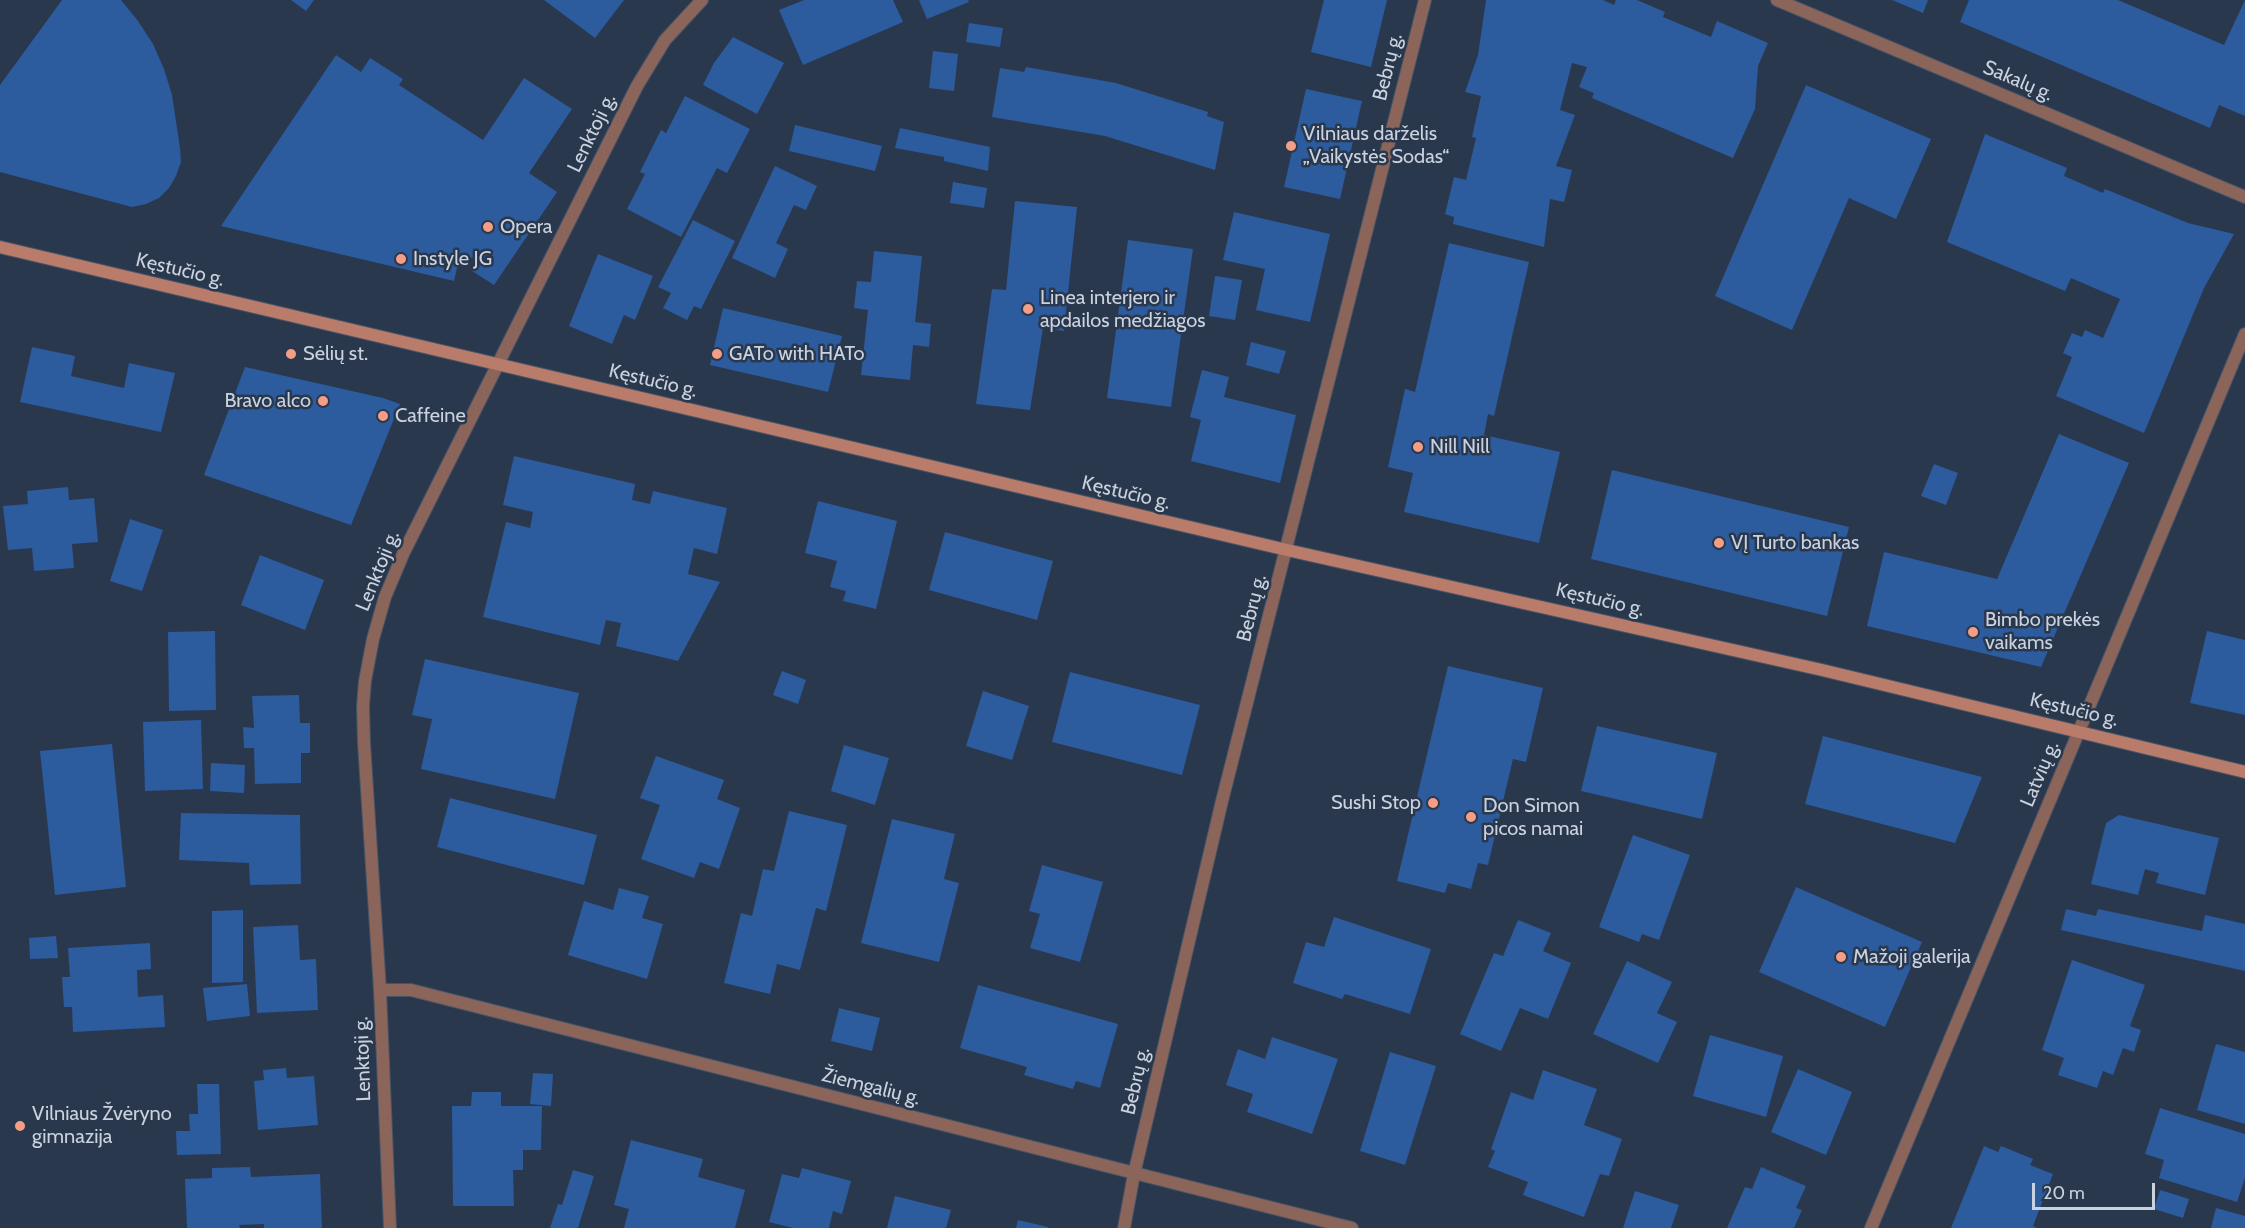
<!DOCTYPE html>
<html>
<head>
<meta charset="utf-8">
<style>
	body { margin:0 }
	#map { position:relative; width:2245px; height:1228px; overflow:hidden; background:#2a384d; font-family:Cabin,sans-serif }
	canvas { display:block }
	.scale { position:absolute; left:2032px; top:1183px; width:123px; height:27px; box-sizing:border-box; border:3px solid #cad2df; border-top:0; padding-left:8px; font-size:18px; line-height:21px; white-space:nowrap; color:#cad2df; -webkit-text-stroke:4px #2a384d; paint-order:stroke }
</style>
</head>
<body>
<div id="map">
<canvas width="2245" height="1228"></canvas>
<div class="scale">20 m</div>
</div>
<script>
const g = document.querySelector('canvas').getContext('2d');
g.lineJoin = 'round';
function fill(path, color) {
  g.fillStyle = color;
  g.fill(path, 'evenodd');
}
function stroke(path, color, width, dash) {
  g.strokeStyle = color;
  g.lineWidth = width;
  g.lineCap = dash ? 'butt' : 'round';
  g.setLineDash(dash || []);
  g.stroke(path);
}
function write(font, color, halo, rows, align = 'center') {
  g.font = font + ' Cabin,sans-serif';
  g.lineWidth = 5;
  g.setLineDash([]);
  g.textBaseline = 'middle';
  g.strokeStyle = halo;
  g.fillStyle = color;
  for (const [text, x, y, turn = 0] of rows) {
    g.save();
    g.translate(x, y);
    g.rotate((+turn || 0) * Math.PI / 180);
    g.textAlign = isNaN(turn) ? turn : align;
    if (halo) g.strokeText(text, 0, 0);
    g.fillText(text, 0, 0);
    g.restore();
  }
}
const building = new Path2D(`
	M 62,0 L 121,0 L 138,21 L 153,44 L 164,69 L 172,95 L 180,148 L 181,162 L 176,176 L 169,188 L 159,198 L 146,204 L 132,207 L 0,172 L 0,85 Z
	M 291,0 L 314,0 L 306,11 Z
	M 544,0 L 624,0 L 595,38 Z
	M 804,0 L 893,0 L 903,22 L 803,65 L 779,10 Z
	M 919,0 L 968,0 L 969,2 L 927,19 Z
	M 1324,0 L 1387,0 L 1371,67 L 1311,52 Z
	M 1486,0 L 1603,0 L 1614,5 L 1616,0 L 1637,0 L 1665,12 L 1663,17 L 1711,37 L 1717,21 L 1768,43 L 1758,66 L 1755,109 L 1733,158 L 1592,98 L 1594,93 L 1579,87 L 1587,67 L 1572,63 L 1560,110 L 1575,115 L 1556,166 L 1572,170 L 1564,202 L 1550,199 L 1544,247 L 1453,224 L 1454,217 L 1445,214 L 1454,177 L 1466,180 L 1476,138 L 1472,137 L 1481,96 L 1465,92 L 1478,55 Z
	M 1892,0 L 1928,0 L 1923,13 Z
	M 1969,0 L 2118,0 L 2224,45 L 2245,0 L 2245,116 L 2219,105 L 2210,128 L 1960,22 Z
	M 969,23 L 1003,28 L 1000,47 L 966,42 Z
	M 733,37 L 784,63 L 757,114 L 703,85 L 714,63 Z
	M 933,51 L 958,54 L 954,91 L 929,88 Z
	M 336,55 L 361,72 L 370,58 L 403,79 L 399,85 L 483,140 L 524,78 L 572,109 L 529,173 L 557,192 L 494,285 L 472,271 L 480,260 L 460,255 L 454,281 L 221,226 Z
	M 1026,67 L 1116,83 L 1208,112 L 1207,116 L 1224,122 L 1215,170 L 1105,136 L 992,117 L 1000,68 L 1024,72 Z
	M 1806,85 L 1931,139 L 1896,219 L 1849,198 L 1792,330 L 1715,296 Z
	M 1306,89 L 1362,101 L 1340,199 L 1284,187 Z
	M 685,96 L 750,129 L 727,173 L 717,168 L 681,237 L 627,209 L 645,174 L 640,172 L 661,130 L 666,133 Z
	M 795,125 L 882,146 L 875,171 L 789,151 Z
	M 900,128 L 990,147 L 988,171 L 944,161 L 944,157 L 895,148 Z
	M 1985,134 L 2067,168 L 2064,176 L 2103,193 L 2105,189 L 2188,223 L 2234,234 L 2204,288 L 2144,433 L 2056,396 L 2072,357 L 2063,353 L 2072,333 L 2082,337 L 2085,330 L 2103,338 L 2120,299 L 2071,278 L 2065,291 L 1947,242 Z
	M 775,166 L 817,186 L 806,210 L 794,205 L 776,243 L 788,249 L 775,278 L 732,258 Z
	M 953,182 L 987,188 L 984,208 L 950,203 Z
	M 1015,201 L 1077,207 L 1064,331 L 1043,328 L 1030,410 L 976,404 L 992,289 L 1006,290 Z
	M 1234,212 L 1330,234 L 1310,322 L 1256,310 L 1265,269 L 1223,260 Z
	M 693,220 L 735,241 L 701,309 L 694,306 L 687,320 L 663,308 L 671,293 L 658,287 Z
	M 1128,240 L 1193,249 L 1171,407 L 1107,398 Z
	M 1449,243 L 1529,262 L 1494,416 L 1488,414 L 1484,435 L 1560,452 L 1539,543 L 1404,512 L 1413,473 L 1388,467 L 1405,389 L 1415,392 Z
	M 874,251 L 922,256 L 915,322 L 931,324 L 929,347 L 913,345 L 910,380 L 861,375 L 868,310 L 854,308 L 857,281 L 871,282 Z
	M 598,254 L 653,276 L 635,320 L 624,315 L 612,344 L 569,326 Z
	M 1215,276 L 1242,280 L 1235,320 L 1209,316 Z
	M 723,308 L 842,336 L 828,392 L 710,365 Z
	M 1251,342 L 1286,351 L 1279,374 L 1246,365 Z
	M 32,347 L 75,356 L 71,376 L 124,388 L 129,363 L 175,373 L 161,432 L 20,402 Z
	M 245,367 L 383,398 L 400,404 L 351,525 L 204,475 Z
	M 1202,370 L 1229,377 L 1224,397 L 1296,415 L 1280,483 L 1191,461 L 1201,420 L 1190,417 Z
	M 2059,434 L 2129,463 L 2041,667 L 1867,626 L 1884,552 L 1997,579 Z
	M 514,456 L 635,484 L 632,500 L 650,504 L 653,491 L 727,508 L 717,554 L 694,548 L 688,574 L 720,582 L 678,661 L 616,646 L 621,623 L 606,620 L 600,645 L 483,617 L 506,522 L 530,528 L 533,512 L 503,505 Z
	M 1934,464 L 1958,473 L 1946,505 L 1921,496 Z
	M 1612,470 L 1849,527 L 1827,616 L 1591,559 Z
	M 68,487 L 69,500 L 94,498 L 98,542 L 72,544 L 74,568 L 34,571 L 32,548 L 8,550 L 3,506 L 28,504 L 27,491 Z
	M 818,501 L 897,521 L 876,609 L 843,601 L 846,591 L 830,587 L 837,561 L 805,553 Z
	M 130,519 L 163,530 L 142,591 L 110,581 Z
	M 945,532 L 1053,561 L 1037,620 L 929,590 Z
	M 260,555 L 324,580 L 305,630 L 241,605 Z
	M 215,631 L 216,710 L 169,711 L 168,632 Z
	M 2207,631 L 2245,640 L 2245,715 L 2190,703 Z
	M 425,659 L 579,693 L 555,799 L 421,769 L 432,719 L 412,715 Z
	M 1448,666 L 1543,688 L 1526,762 L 1513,759 L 1488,865 L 1478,863 L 1471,889 L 1448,883 L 1445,893 L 1397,881 Z
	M 782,671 L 806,680 L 798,704 L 773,695 Z
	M 1070,672 L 1200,705 L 1182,775 L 1052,742 Z
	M 983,691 L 1029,706 L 1012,760 L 966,746 Z
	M 299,695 L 300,723 L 310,723 L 310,753 L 301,753 L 301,783 L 255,784 L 254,748 L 244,748 L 243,727 L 254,728 L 252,696 Z
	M 201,720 L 203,789 L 145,791 L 143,722 Z
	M 1597,726 L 1717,753 L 1702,819 L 1581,791 Z
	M 1823,736 L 1982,777 L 1955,843 L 1805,804 Z
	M 112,744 L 126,887 L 55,895 L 40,751 Z
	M 844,745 L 889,758 L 875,805 L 831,791 Z
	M 656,756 L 724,780 L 717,799 L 740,808 L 719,869 L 700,862 L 694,878 L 641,859 L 660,805 L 640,798 Z
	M 211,763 L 245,765 L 244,793 L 210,791 Z
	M 450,798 L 597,835 L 584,885 L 437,847 Z
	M 789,811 L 847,825 L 826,911 L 816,908 L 800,970 L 777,964 L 770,994 L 724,983 L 741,913 L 752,916 L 763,869 L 774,871 Z
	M 181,813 L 300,815 L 301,884 L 250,885 L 249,863 L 179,860 Z
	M 2119,815 L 2219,838 L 2205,895 L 2156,883 L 2159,873 L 2145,869 L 2138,895 L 2091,884 L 2106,823 Z
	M 892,819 L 955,834 L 944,879 L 959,883 L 939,962 L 861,943 Z
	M 1633,835 L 1690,855 L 1659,940 L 1642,934 L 1639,942 L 1599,927 Z
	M 1042,865 L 1103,882 L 1080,962 L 1030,948 L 1040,914 L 1029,911 Z
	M 1796,887 L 1922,942 L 1885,1027 L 1759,972 Z
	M 619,888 L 649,896 L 642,918 L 663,924 L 647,979 L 568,955 L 584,901 L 613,910 Z
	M 2066,909 L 2096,916 L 2098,909 L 2202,931 L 2205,915 L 2245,924 L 2245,971 L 2061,930 Z
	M 243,910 L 243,982 L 212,983 L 212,911 Z
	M 1334,917 L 1431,949 L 1410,1014 L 1345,994 L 1342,999 L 1293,983 L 1306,942 L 1324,947 Z
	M 1518,920 L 1551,933 L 1543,951 L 1571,963 L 1548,1019 L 1520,1008 L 1501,1051 L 1460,1034 L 1494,953 L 1503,956 Z
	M 298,925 L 300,960 L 316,959 L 318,1010 L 257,1013 L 253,927 Z
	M 56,936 L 58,958 L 30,959 L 29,938 Z
	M 150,943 L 151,969 L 137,970 L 138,997 L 163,995 L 165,1027 L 73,1032 L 72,1007 L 64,1007 L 62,977 L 70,977 L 68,948 Z
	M 2072,960 L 2145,985 L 2130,1026 L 2141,1030 L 2134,1052 L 2123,1048 L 2113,1075 L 2103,1071 L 2097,1088 L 2058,1075 L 2064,1058 L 2042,1050 Z
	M 1627,961 L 1672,982 L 1657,1013 L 1677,1022 L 1658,1063 L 1593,1034 Z
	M 247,984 L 250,1016 L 207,1021 L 203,988 Z
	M 978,985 L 1118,1024 L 1100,1088 L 1076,1081 L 1073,1089 L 1024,1075 L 1027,1067 L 960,1048 Z
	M 839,1008 L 880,1018 L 872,1051 L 831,1041 Z
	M 1710,1035 L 1783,1056 L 1766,1117 L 1693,1096 Z
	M 1272,1037 L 1338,1059 L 1312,1134 L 1247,1112 L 1253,1094 L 1226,1085 L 1238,1049 L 1265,1059 Z
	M 2216,1044 L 2245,1052 L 2245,1124 L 2197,1110 Z
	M 1390,1052 L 1436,1066 L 1405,1165 L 1360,1151 Z
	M 286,1068 L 287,1078 L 314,1076 L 318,1125 L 258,1130 L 254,1081 L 264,1080 L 263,1070 Z
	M 1798,1069 L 1852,1092 L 1826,1155 L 1771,1132 Z
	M 1543,1070 L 1597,1089 L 1584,1125 L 1622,1139 L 1609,1176 L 1600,1174 L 1584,1217 L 1523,1195 L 1528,1182 L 1488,1167 L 1495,1151 L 1491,1149 L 1511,1092 L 1533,1100 Z
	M 533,1073 L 553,1074 L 551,1106 L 530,1104 Z
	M 197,1084 L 219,1084 L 221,1154 L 177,1155 L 176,1131 L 190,1131 L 189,1114 L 198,1114 Z
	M 472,1092 L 501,1092 L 501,1106 L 542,1106 L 541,1150 L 523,1150 L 523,1170 L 513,1170 L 514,1206 L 453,1206 L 452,1106 L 471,1106 Z
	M 2160,1108 L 2245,1134 L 2245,1178 L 2237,1202 L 2159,1178 L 2164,1160 L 2145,1154 Z
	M 631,1140 L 703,1159 L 698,1177 L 745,1190 L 735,1228 L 624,1228 L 629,1209 L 614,1205 Z
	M 1984,1146 L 1998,1152 L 2001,1146 L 2033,1159 L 2030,1165 L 2053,1174 L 2033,1226 L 2037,1228 L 1951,1228 Z
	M 250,1167 L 251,1177 L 320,1174 L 322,1228 L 264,1228 L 264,1224 L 239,1225 L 240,1228 L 187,1228 L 185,1179 L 212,1178 L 212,1168 Z
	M 1761,1167 L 1806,1186 L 1796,1208 L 1802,1210 L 1794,1228 L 1727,1228 L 1745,1187 L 1752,1189 Z
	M 802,1168 L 851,1181 L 842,1214 L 833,1211 L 829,1228 L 793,1228 L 769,1222 L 782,1174 L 799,1178 Z
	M 573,1170 L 594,1176 L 578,1228 L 550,1228 L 558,1204 L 562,1205 Z
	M 2160,1190 L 2189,1199 L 2183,1218 L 2154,1209 Z
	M 1635,1191 L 1679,1205 L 1671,1228 L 1623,1228 Z
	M 895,1196 L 951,1210 L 946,1228 L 887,1228 Z
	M 2216,1208 L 2245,1216 L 2245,1228 L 2211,1228 Z
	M 1018,1220 L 1048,1227 L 1048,1228 L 1016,1228 Z`);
const minor = new Path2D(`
	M 1777,0 L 2245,197
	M 380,990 L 411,990 L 1352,1228
	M 390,1228 L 380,990 L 364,743 L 363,706 L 365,681 L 373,639 L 385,597 L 404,552 L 637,86 L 665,40 L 702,0
	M 1124,1228 L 1134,1174 L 1222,801 L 1425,0
	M 1871,1228 L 2079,731`);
const tertiary = new Path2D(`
	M 2079,731 L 2245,334`);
const secondary = new Path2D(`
	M 0,247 L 1287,550 L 1822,670 L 2245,772`);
const markers = [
	[1291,146,6,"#f49e87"],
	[488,227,6,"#f49e87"],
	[401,259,6,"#f49e87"],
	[1028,309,6,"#f49e87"],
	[291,354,6,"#f49e87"],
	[717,354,6,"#f49e87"],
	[323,401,6,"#f49e87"],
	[383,416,6,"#f49e87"],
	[1418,447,6,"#f49e87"],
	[1719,543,6,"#f49e87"],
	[1973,632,6,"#f49e87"],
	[1433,803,6,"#f49e87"],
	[1471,817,6,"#f49e87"],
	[1841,957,6,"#f49e87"],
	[20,1126,6,"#f49e87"]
];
const streetNames = [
	["Bebrų g.",1388,67,-76],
	["Sakalų g.",2018,81,23],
	["Lenktoji g.",592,133,-64],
	["Kęstučio g.",180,270,13],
	["Kęstučio g.",653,381,13],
	["Kęstučio g.",1126,493,13],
	["Lenktoji g.",378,571,-68],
	["Kęstučio g.",1600,600,13],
	["Bebrų g.",1252,608,-76],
	["Kęstučio g.",2074,710,13],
	["Latvių g.",2040,774,-67],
	["Lenktoji g.",363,1059,-92],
	["Bebrų g.",1136,1081,-77],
	["Žiemgalių g.",871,1087,14]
];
const poiNames = [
	["Vilniaus darželis",1303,134],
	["„Vaikystės Sodas“",1303,157],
	["Opera",500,227],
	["Instyle JG",413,259],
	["Linea interjero ir",1040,298],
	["apdailos medžiagos",1040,321],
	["Sėlių st.",303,354],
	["GATo with HATo",729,354],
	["Bravo alco",311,401,"right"],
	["Caffeine",395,416],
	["Nill Nill",1430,447],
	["VĮ Turto bankas",1731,543],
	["Bimbo prekės",1985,620],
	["vaikams",1985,643],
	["Sushi Stop",1421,803,"right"],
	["Don Simon",1483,806],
	["picos namai",1483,829],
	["Mažoji galerija",1853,957],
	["Vilniaus Žvėryno",32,1114],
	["gimnazija",32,1137]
];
fill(building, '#2c5b9e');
stroke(minor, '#475467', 14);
stroke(tertiary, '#475467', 14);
stroke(secondary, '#475467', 14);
stroke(minor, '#8b645a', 12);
stroke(tertiary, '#8b645a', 12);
stroke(secondary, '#b97c6b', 12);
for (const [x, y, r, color] of markers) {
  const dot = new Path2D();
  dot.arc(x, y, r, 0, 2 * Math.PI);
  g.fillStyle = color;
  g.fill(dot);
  stroke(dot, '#2a384d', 2);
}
write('20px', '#cad2df', '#2a384d', streetNames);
write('20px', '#cad2df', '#2a384d', poiNames, 'left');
</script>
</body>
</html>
